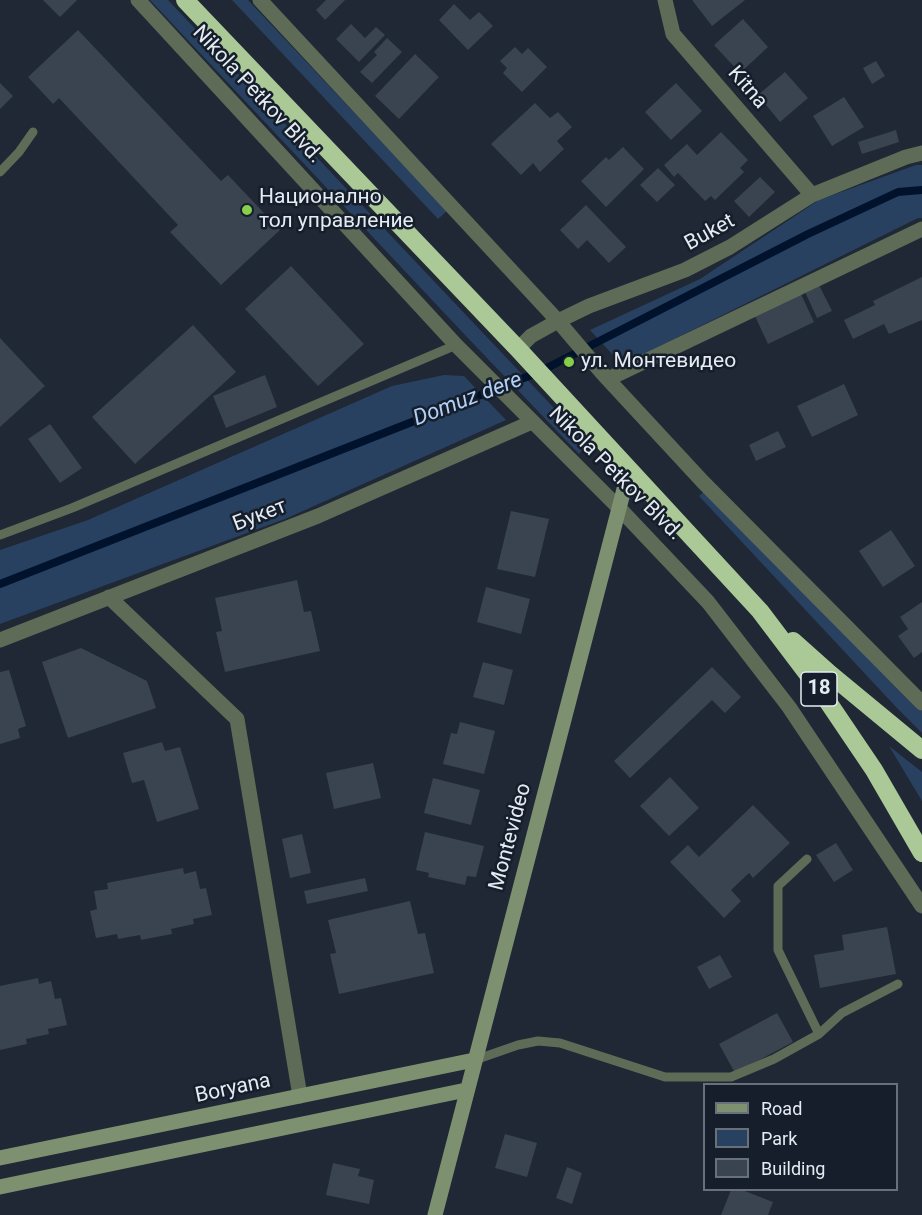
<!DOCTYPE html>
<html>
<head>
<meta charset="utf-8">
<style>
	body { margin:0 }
	#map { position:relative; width:922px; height:1215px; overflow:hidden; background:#1f2834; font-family:Roboto,sans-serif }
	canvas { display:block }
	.legend { position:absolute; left:703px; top:1083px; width:195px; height:108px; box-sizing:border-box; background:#151e2a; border:2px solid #68707a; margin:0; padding:8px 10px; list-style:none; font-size:18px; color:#e5ebf3 }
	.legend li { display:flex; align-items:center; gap:12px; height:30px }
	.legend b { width:30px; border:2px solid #68707a }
</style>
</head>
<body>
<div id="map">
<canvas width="922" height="1215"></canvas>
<ul class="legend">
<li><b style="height:8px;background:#7d9171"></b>Road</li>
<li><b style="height:16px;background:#284160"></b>Park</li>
<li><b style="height:16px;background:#394450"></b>Building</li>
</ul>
</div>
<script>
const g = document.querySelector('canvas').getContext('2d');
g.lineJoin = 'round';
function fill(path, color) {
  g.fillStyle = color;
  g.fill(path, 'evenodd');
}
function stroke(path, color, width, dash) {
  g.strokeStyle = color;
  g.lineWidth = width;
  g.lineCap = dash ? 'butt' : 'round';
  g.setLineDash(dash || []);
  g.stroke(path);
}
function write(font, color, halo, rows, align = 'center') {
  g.font = font + ' Roboto,sans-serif';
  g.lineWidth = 5;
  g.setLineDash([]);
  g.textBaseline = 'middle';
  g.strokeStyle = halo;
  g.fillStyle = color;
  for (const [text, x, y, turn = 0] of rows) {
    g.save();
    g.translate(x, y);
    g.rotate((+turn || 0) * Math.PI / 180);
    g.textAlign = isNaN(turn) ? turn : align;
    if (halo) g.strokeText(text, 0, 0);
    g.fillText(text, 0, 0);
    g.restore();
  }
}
const green = new Path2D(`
	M 150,0 L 168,0 L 588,444 L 579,454 L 465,335 Z
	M 232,0 L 248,0 L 447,211 L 438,219 Z
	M 916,165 L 922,165 L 922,218 L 918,218 L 622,365 L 590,330 L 700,279 L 819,200 Z
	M 444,375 L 464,376 L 506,420 L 285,519 L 0,624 L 0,550 L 88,520 L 392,386 Z
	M 706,490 L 922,711 L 922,733 L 897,708 L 699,496 Z
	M 889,746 L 922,772 L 922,801 Z`);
const stream = new Path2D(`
	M 0,584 L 539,372 L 808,234 L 898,192 L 922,190`);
const building = new Path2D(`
	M 43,0 L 77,0 L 60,17 Z
	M 326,0 L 345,0 L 325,20 L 316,10 Z
	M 692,0 L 745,0 L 712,26 Z
	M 454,4 L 470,20 L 479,12 L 493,26 L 468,50 L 439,20 Z
	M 743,19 L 768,47 L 740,73 L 714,45 Z
	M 351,24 L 365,38 L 376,27 L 385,35 L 359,62 L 336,39 Z
	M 78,30 L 221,181 L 228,175 L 280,230 L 221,285 L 170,232 L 178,225 L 59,98 L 53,104 L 28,77 Z
	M 387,38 L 402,52 L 372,83 L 360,72 L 377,55 L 374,52 Z
	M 515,47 L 522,54 L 528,48 L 547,67 L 522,92 L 503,73 L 507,68 L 500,61 Z
	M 415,54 L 439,77 L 399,119 L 375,96 Z
	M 876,61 L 885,76 L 872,84 L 863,68 Z
	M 785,72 L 808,98 L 780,122 L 758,95 Z
	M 0,83 L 13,96 L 0,109 Z
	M 676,83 L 702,111 L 671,140 L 645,112 Z
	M 844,97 L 864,127 L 832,146 L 813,116 Z
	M 535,103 L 550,118 L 558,112 L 572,127 L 557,141 L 564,149 L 540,172 L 533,163 L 521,175 L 491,144 Z
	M 896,130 L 899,142 L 862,154 L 858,142 Z
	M 721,132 L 748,160 L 740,168 L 744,172 L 715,200 L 711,196 L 705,201 L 678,173 L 674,177 L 664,165 L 687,144 L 697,155 Z
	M 623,147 L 644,169 L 606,207 L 581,181 L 606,157 L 609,160 Z
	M 658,168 L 675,185 L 657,202 L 640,185 Z
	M 760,177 L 775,192 L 749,217 L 734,201 Z
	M 586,205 L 626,247 L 609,263 L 587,240 L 578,249 L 560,230 Z
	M 291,266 L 364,344 L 318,386 L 245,309 Z
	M 922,277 L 922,320 L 889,334 L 884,324 L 853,339 L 844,320 L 875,305 L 873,301 Z
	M 819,285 L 832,311 L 817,318 L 805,292 Z
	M 800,292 L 814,322 L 768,344 L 754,314 Z
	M 193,325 L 236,372 L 135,464 L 92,417 Z
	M 0,338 L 45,386 L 0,427 Z
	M 265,375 L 277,407 L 226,428 L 213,396 Z
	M 844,384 L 858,415 L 812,437 L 797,406 Z
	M 50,424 L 82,468 L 60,483 L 28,439 Z
	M 778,431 L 786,447 L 756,461 L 749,445 Z
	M 511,511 L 549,519 L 535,577 L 497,569 Z
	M 891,530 L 915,566 L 883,587 L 859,551 Z
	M 297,580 L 304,612 L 311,611 L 320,651 L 225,672 L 216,632 L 222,631 L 215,598 Z
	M 486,587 L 530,599 L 521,634 L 477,622 Z
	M 922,602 L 922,652 L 914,658 L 898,636 L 908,629 L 900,617 Z
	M 81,648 L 147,681 L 156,708 L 68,738 L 42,662 Z
	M 483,662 L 513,670 L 504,705 L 473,697 Z
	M 712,667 L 741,697 L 725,713 L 712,700 L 630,778 L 614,761 Z
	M 9,670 L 26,726 L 18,729 L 20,738 L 0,744 L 0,672 Z
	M 460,722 L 495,731 L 484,774 L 443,764 L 451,733 L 457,734 Z
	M 162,742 L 165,751 L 180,747 L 199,809 L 157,822 L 144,780 L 132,783 L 123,753 Z
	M 373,763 L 381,798 L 334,809 L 326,773 Z
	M 670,777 L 699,808 L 669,836 L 640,806 Z
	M 433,778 L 480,790 L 471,825 L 424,813 Z
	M 753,805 L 790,843 L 753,878 L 749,873 L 731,890 L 741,901 L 724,918 L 670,862 L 688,845 L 699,857 Z
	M 425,832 L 484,846 L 476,877 L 467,876 L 465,885 L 428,877 L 429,873 L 416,870 Z
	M 302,834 L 311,873 L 290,878 L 282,839 Z
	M 836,843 L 853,870 L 834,882 L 816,855 Z
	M 183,868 L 184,874 L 196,871 L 200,889 L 206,888 L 212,915 L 193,919 L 194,924 L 171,929 L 172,934 L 141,940 L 140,935 L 118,939 L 117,934 L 96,938 L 90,911 L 97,909 L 94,891 L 108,889 L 107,883 Z
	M 365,878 L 368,891 L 307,904 L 304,891 Z
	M 410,901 L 418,934 L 425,933 L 434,973 L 339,994 L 330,954 L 336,953 L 328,920 Z
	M 887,927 L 896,974 L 820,988 L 814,955 L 844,950 L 842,935 Z
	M 720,955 L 732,977 L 709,989 L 697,967 Z
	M 38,978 L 39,984 L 51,981 L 55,999 L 61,998 L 67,1025 L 48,1029 L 49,1034 L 26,1039 L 27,1044 L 0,1050 L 0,986 Z
	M 777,1013 L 793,1042 L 735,1073 L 719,1044 Z
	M 505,1134 L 537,1143 L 527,1177 L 495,1168 Z
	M 333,1163 L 360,1169 L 358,1176 L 374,1180 L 369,1204 L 326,1195 Z
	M 567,1167 L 582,1173 L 572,1204 L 556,1198 Z
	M 731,1190 L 742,1190 L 773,1202 L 768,1215 L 721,1215 Z`);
const lane = new Path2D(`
	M 0,172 L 19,152 L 33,132
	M 0,535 L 72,508 L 456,345
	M 807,859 L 778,886 L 778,950 L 819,1034
	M 475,1060 L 518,1045 L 538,1041 L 560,1043 L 665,1077 L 731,1077 L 774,1059 L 819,1034 L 842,1013 L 898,984`);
const street = new Path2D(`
	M 138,0 L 456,345 L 619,508 L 708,602 L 789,707 L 922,906
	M 260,0 L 558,321 L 603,374 L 703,482 L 922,703
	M 665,0 L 673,34 L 812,195
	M 518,349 L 531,336 L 558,321 L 589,306 L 685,270 L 730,247 L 812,195 L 906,157 L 922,153
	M 608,379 L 922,229
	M 109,597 L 237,719 L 300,1096
	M 0,640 L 318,516 L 532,422`);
const secondary = new Path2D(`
	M 0,1158 L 474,1060
	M 0,1187 L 466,1090
	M 435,1215 L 629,470`);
const highway = new Path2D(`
	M 185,0 L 518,349 L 760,611 L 822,693 L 874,770 L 922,853
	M 793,641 L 830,674 L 922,750`);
const markers = [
	[247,210,6,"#86cf4b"],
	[569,362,6,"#86cf4b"]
];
const shields = [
	[819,689,36]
];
const shieldNames = [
	["18",819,689]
];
const streetNames = [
	["Kitna",747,88,49],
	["Nikola Petkov Blvd.",257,95,47],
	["Buket",710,233,-29],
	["Nikola Petkov Blvd.",615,474,45],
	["Букет",260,516,-21],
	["Montevideo",511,837,-75],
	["Boryana",233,1089,-12]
];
const poiNames = [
	["Национално",259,198],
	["тол управление",259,222],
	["ул. Монтевидео",581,362]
];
const waterNames = [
	["Domuz dere",468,400,-21]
];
fill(green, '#284160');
stroke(stream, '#00122c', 8);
fill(building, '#394450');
stroke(lane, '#5e6b57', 9);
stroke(street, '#5e6b57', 15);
stroke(secondary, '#7d9171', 15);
stroke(highway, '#aac997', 18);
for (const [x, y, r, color] of markers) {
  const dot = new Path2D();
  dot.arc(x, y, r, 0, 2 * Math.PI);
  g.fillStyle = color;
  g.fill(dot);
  stroke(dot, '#151e2a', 2);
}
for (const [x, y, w] of shields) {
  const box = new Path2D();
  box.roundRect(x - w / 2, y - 17, w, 34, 4.5);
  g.fillStyle = '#151e2a';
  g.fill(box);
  stroke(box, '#e5ebf3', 1.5);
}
write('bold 20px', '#e5ebf3', null, shieldNames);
write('21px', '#e5ebf3', '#151e2a', streetNames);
write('21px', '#e5ebf3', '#151e2a', poiNames, 'left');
write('italic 22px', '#b2d1f8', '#151e2a', waterNames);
</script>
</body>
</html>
